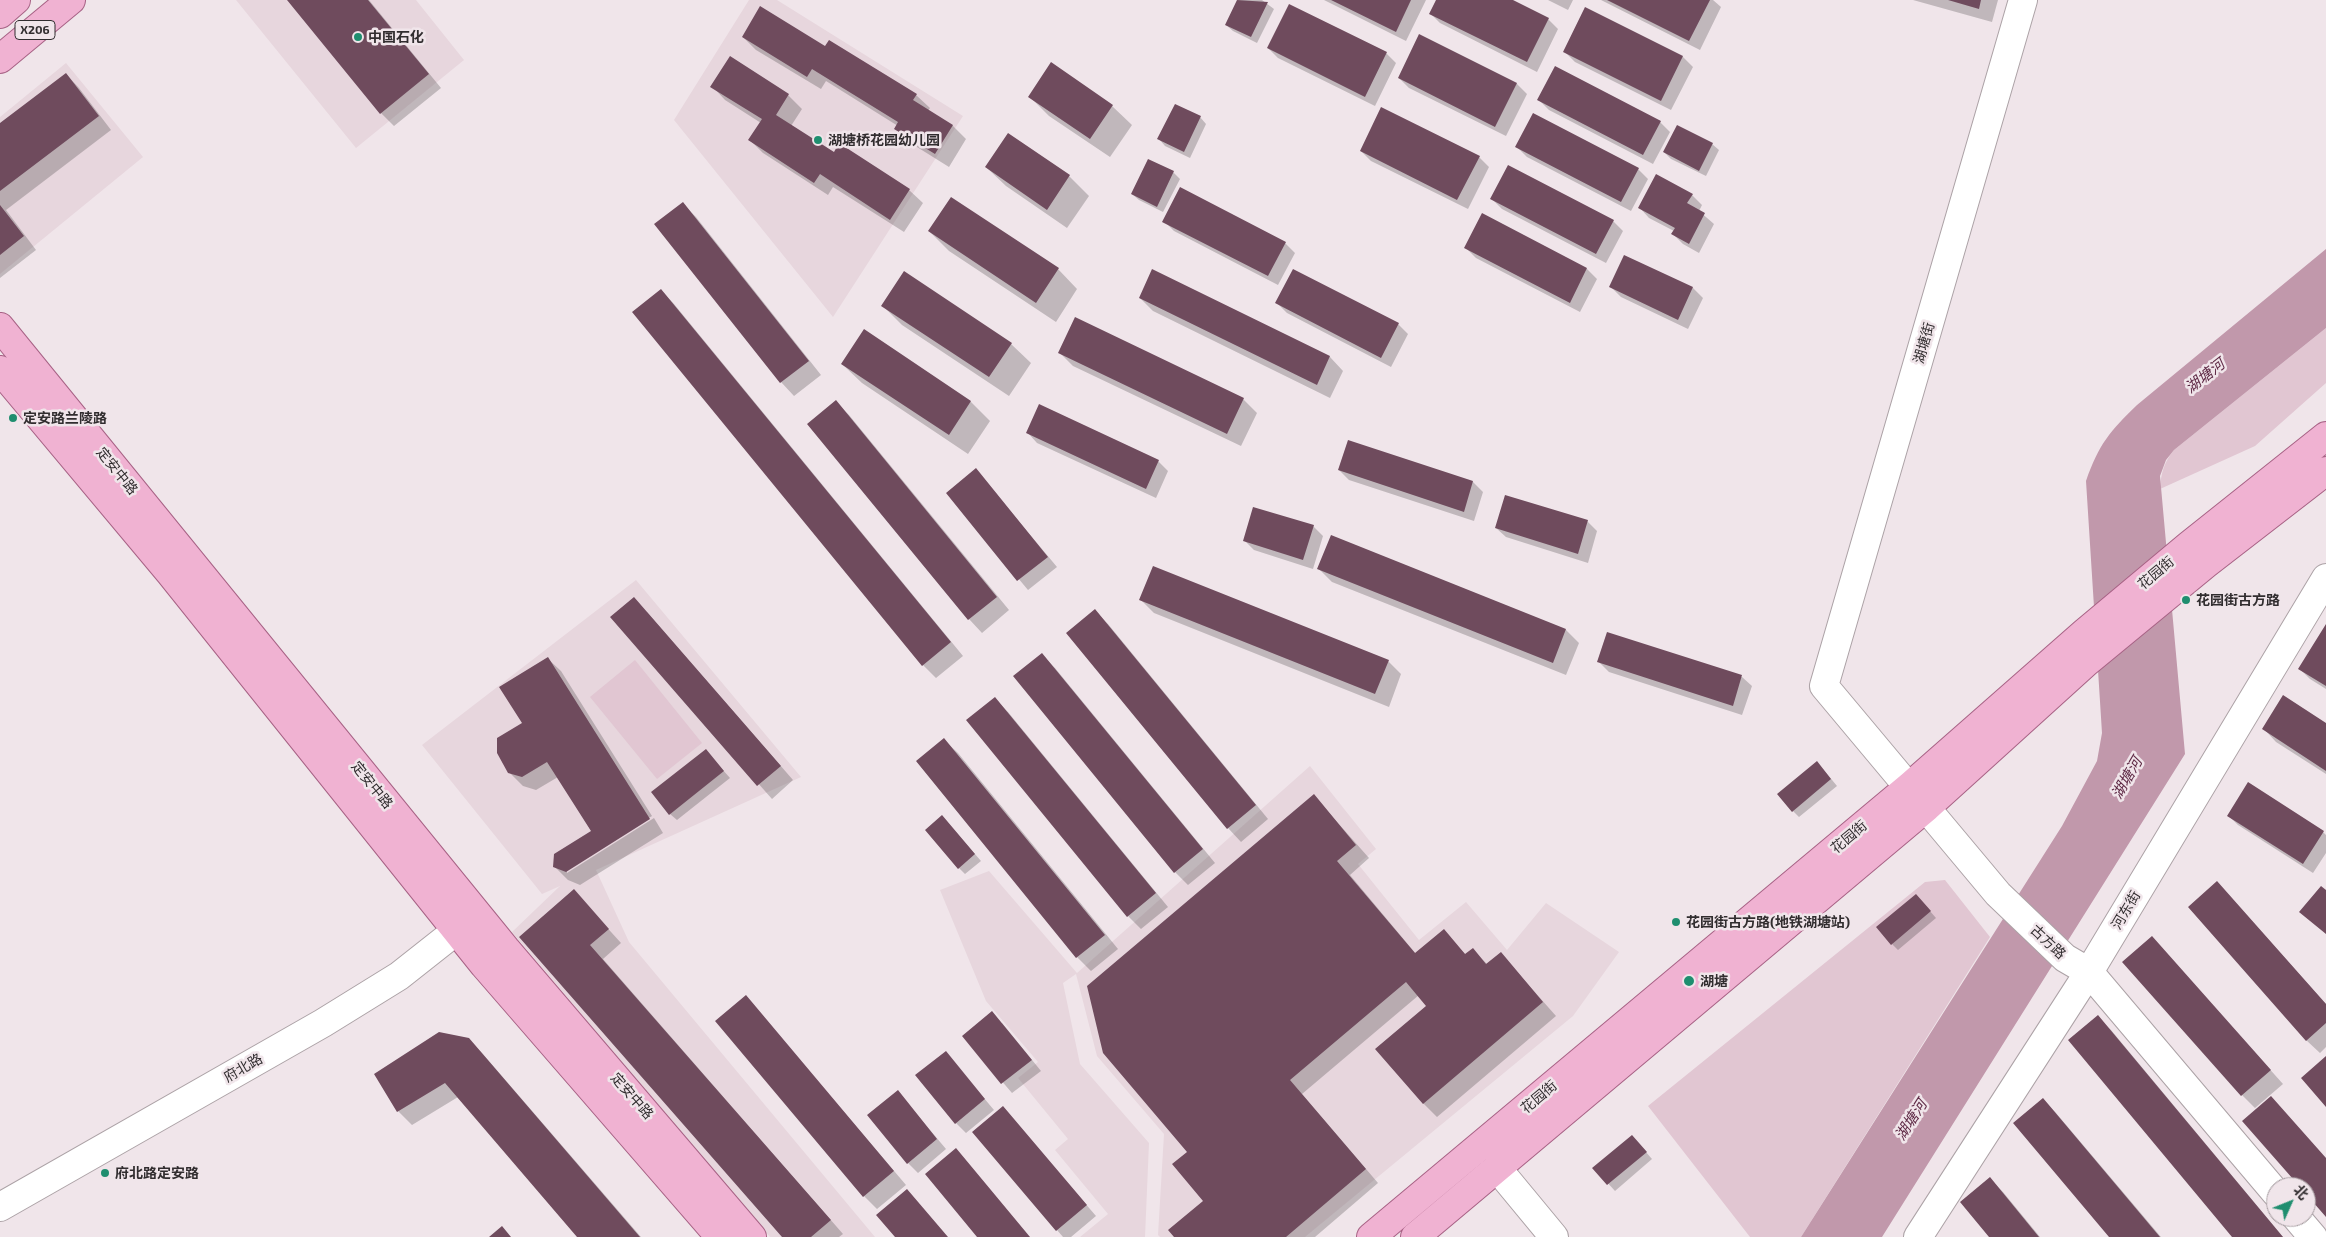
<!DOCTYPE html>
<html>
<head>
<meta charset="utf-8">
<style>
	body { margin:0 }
	#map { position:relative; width:2326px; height:1237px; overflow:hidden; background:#f0e5ea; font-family:"Exo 2","Noto Sans SC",sans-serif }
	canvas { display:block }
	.north { position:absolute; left:2266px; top:1177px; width:50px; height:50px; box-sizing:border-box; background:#f0e5ea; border:1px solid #a49b9f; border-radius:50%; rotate:46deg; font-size:14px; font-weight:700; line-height:20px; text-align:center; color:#312d2f }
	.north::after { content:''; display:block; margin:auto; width:18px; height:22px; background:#1f8e6f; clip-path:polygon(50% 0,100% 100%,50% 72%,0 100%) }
</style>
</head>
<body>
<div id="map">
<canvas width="2326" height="1237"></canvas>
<div class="north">北</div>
</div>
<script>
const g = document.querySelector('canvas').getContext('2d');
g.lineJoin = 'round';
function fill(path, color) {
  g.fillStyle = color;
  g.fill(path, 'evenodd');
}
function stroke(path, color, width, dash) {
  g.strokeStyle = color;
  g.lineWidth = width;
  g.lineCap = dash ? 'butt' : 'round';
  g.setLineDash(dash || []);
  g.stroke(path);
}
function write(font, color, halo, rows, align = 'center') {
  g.font = font + ' "Exo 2","Noto Sans SC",sans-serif';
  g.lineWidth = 5;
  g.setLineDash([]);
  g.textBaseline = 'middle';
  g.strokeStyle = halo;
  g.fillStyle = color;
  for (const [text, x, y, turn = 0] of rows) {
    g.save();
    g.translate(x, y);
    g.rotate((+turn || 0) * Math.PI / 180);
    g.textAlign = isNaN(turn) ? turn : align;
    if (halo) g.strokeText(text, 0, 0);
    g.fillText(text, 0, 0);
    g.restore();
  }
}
const built = new Path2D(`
	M 236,0 L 416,0 L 464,60 L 356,148 Z
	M 749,0 L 777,0 L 963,116 L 833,317 L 674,120 Z
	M 66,63 L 143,157 L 0,274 L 0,117 Z
	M 636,580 L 801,777 L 596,870 L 629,942 L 875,1237 L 770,1237 L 512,932 L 560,886 L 542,894 L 422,745 Z
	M 1310,766 L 1376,849 L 1358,864 L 1419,940 L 1466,902 L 1507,950 L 1546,903 L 1619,952 L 1573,1016 L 1305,1237 L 1160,1237 L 1158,1235 L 1164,1134 L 1097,1056 L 1076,974 L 1063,983 L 1080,1064 L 1149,1143 L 1145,1237 L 1080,1237 L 1108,1214 L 1055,1150 L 1068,1139 L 1018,1078 L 1038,1062 L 986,1001 L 940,890 L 989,871 L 1077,973 Z`);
const green = new Path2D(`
	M 2326,328 L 2326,383 L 2255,446 L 2160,489 C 2161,473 2164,462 2174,450 Z
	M 635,660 L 702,743 L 657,779 L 590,697 Z
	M 1945,880 L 1990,937 L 1801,1237 L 1750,1237 L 1648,1106 L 1925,882 Z`);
const water = new Path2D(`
	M 2326,249 L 2326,328 L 2174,450 L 2166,460 L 2160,476 L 2185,754 L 1882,1237 L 1801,1237 L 2062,826 L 2097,761 L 2102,733 L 2086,481 C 2099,444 2110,431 2137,405 Z`);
const shadow = new Path2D(`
	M 288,0 L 369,0 L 441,88 L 394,126 L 381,113 Z
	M 1238,0 L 1262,0 L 1274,9 L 1257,43 L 1233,31 L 1226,25 Z
	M 1324,0 L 1426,0 L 1406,41 Z
	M 1437,0 L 1510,0 L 1548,19 L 1558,29 L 1537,72 L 1440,23 L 1430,13 Z
	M 1548,0 L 1573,0 L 1568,10 Z
	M 1601,0 L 1713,0 L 1721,7 L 1700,50 Z
	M 1913,0 L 1998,0 L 1992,22 Z
	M 1586,9 L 1683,57 L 1693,67 L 1671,110 L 1575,62 L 1565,52 Z
	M 1420,36 L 1517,84 L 1527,94 L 1506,136 L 1409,88 L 1399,78 Z
	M 743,37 L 825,48 L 916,95 L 930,108 L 928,111 L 953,126 L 966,139 L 949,167 L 909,142 L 896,128 L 898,126 L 826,81 L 821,89 L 756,50 Z
	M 1268,48 L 1386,53 L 1396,63 L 1375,106 L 1278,58 Z
	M 730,58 L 788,95 L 802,109 L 791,126 L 834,154 L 909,190 L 923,203 L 904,232 L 833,187 L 828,195 L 763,153 L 750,140 L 761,123 L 725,100 L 712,86 Z
	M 66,74 L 79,88 L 111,130 L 6,210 L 36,250 L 0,278 L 0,124 Z
	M 1029,96 L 1112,106 L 1132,125 L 1110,157 L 1049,116 Z
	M 1539,100 L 1660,122 L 1670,132 L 1653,164 L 1549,110 Z
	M 1200,117 L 1206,124 L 1190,158 L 1165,146 L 1159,139 Z
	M 1008,134 L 1069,176 L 1089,196 L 1067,228 L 1006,186 L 986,167 Z
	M 1712,144 L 1719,150 L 1706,176 L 1671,159 L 1664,152 Z
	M 1517,147 L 1638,169 L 1648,179 L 1631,211 L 1527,157 Z
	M 1361,151 L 1479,157 L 1489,167 L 1468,209 L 1371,161 Z
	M 1173,172 L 1180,179 L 1163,212 L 1139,200 L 1132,194 Z
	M 1692,195 L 1702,205 L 1699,211 L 1714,224 L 1699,253 L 1683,244 L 1673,234 L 1674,231 L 1649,218 L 1640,208 Z
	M 1492,199 L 1613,221 L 1623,231 L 1606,263 L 1502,209 Z
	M 683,204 L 696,217 L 821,375 L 794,396 L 781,382 L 656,225 Z
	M 1482,215 L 1587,269 L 1597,279 L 1580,312 L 1476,258 L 1466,248 Z
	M 1164,221 L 1285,243 L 1295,253 L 1278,285 L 1174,231 Z
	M 929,231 L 1058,269 L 1077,289 L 1056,322 L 949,251 Z
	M 1625,256 L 1693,288 L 1703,298 L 1688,329 L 1621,297 L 1611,287 Z
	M 1153,271 L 1330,357 L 1343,371 L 1330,398 L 1153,311 L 1140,298 Z
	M 661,290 L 674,304 L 963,656 L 936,678 L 923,665 Z
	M 1277,303 L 1398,324 L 1408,334 L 1391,367 L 1287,313 Z
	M 883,306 L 1011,344 L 1031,363 L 1009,396 L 902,325 Z
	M 1076,319 L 1243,399 L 1257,413 L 1241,446 L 1073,366 L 1060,353 Z
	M 864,331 L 971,402 L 990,421 L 968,454 L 862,383 L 842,364 Z
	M 836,402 L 849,415 L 1009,610 L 982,633 L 969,619 Z
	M 1028,433 L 1158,461 L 1168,471 L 1156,498 L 1037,443 Z
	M 1349,441 L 1473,482 L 1483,492 L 1474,521 L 1349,480 L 1339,470 Z
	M 976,470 L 1057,567 L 1028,590 L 947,493 Z
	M 1587,521 L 1597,531 L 1588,563 L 1506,537 L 1496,528 Z
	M 1313,526 L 1323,536 L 1313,569 L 1254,550 L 1244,540 Z
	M 1319,569 L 1566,630 L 1579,643 L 1566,675 L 1332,582 Z
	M 1141,600 L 1388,661 L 1401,674 L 1389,707 L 1154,613 Z
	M 1095,611 L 1108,624 L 1268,819 L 1241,842 L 1228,828 Z
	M 647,612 L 793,780 L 772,799 L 612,618 Z
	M 2326,627 L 2326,689 L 2310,679 L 2300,669 Z
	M 1042,655 L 1055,668 L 1215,863 L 1188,885 L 1175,872 Z
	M 547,658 L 561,671 L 652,816 L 567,870 L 567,873 L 654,818 L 663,833 L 580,885 L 568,880 L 555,867 L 592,832 L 558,777 L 536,790 L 523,786 L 509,772 L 524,723 Z
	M 1599,662 L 1742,677 L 1752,686 L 1742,715 L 1609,672 Z
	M 995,699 L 1008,712 L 1168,907 L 1141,929 L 1128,916 Z
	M 2326,725 L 2326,774 L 2276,742 L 2263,728 Z
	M 944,740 L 958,753 L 1118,949 L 1091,971 L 1077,957 L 917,762 Z
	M 706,751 L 730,778 L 677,820 L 670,814 Z
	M 1823,769 L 1837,786 L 1799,817 L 1793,811 Z
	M 1314,796 L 1369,858 L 1350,875 L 1416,954 L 1443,931 L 1466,955 L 1473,950 L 1488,965 L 1501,954 L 1556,1016 L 1437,1117 L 1423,1103 L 1427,1006 L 1419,995 L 1302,1094 L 1378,1183 L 1315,1237 L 1176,1237 L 1204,1201 L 1188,1152 Z
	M 2228,815 L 2323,832 L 2326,835 L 2326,853 L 2313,873 L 2238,825 Z
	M 948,823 L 981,861 L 965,874 L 959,868 Z
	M 2217,882 L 2326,1004 L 2326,1047 L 2320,1053 L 2306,1040 Z
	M 574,891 L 621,943 L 603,959 L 843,1234 L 839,1237 L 784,1237 L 521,937 Z
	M 1922,902 L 1936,918 L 1898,950 L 1892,944 Z
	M 2152,938 L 2283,1084 L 2255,1108 L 2242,1095 Z
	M 746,997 L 906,1185 L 877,1209 L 864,1196 Z
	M 2097,1017 L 2111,1030 L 2283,1237 L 2234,1237 Z
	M 1002,1023 L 1041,1071 L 1012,1093 L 963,1036 Z
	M 468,1039 L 482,1053 L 641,1237 L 578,1237 L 458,1097 L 412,1125 L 398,1111 L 376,1075 Z
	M 945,1052 L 994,1110 L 966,1133 L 956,1123 Z
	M 898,1092 L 946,1149 L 918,1173 L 908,1163 Z
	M 2043,1099 L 2056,1113 L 2161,1237 L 2111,1237 Z
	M 1003,1108 L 1096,1216 L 1071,1237 L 1063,1237 L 1057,1230 L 974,1132 Z
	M 1638,1143 L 1652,1159 L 1615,1191 L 1594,1168 Z
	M 1990,1179 L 2003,1192 L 2040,1237 L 1991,1237 Z`);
const building = new Path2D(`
	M 287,0 L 368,0 L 429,74 L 380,114 Z
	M 1237,0 L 1268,2 L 1251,37 L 1225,25 Z
	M 1331,0 L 1411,0 L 1396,32 Z
	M 1436,0 L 1513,0 L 1549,18 L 1527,62 L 1429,14 Z
	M 1607,0 L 1710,0 L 1689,41 Z
	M 1948,0 L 1981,0 L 1979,9 Z
	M 1289,4 L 1387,52 L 1365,97 L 1267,48 Z
	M 760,6 L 825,46 L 829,40 L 917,94 L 913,100 L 953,125 L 935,154 L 894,129 L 898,122 L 812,69 L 807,77 L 742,37 Z
	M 1585,7 L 1683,56 L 1661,101 L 1563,52 Z
	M 1419,34 L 1517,83 L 1495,127 L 1398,78 Z
	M 730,56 L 789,94 L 776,115 L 834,152 L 839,143 L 910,189 L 890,220 L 820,174 L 814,183 L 748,140 L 762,119 L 710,87 Z
	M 1051,62 L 1113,105 L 1090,139 L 1028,97 Z
	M 1555,66 L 1661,121 L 1643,155 L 1537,100 Z
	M 66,73 L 99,116 L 0,191 L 0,123 Z
	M 1175,104 L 1201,116 L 1184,152 L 1157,139 Z
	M 1381,107 L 1480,156 L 1457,200 L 1360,151 Z
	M 1533,113 L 1639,168 L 1621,202 L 1515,147 Z
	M 1677,125 L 1713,143 L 1699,171 L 1663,152 Z
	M 1008,133 L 1070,175 L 1047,210 L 985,167 Z
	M 1148,159 L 1174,171 L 1157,207 L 1131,194 Z
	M 1508,165 L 1614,220 L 1596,254 L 1490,199 Z
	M 1656,174 L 1693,194 L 1687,203 L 1705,213 L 1689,244 L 1671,234 L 1675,228 L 1638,208 Z
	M 1180,187 L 1286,242 L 1268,276 L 1162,222 Z
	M 951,197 L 1059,268 L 1036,303 L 928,231 Z
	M 683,202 L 809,361 L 780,383 L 654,224 Z
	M 0,205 L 24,236 L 0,255 Z
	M 1482,213 L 1587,268 L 1570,303 L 1464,248 Z
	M 1624,255 L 1693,287 L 1678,320 L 1609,287 Z
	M 1152,269 L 1330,356 L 1317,385 L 1139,298 Z
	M 1293,269 L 1399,323 L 1381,358 L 1275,303 Z
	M 904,271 L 1012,343 L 989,377 L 881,306 Z
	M 661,289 L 951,642 L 922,666 L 632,312 Z
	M 1075,317 L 1244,398 L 1227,434 L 1058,353 Z
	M 864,329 L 971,401 L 949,435 L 841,364 Z
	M 836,400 L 997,597 L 968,620 L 807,424 Z
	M 1039,404 L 1159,460 L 1146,489 L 1026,433 Z
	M 1348,440 L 1473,481 L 1464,512 L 1338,470 Z
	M 976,468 L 1048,557 L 1017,581 L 946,493 Z
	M 1505,495 L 1588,520 L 1578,554 L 1495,528 Z
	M 1253,507 L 1314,525 L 1303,560 L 1243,541 Z
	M 1331,535 L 1566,629 L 1553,663 L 1317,569 Z
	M 1153,566 L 1389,660 L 1375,694 L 1139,600 Z
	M 634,597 L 781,766 L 757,786 L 610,617 Z
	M 1095,609 L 1256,805 L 1227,829 L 1066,633 Z
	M 2326,624 L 2326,686 L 2298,669 Z
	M 1607,632 L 1742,675 L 1733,706 L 1597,662 Z
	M 1042,653 L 1203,849 L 1174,873 L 1013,676 Z
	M 548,657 L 650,819 L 566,872 L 553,867 L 554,854 L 591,831 L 547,762 L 522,777 L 508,773 L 497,753 L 497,738 L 522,723 L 499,687 Z
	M 2283,695 L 2326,723 L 2326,771 L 2262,729 Z
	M 995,697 L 1156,893 L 1127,917 L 966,720 Z
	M 944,738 L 1105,935 L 1076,958 L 916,761 Z
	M 706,749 L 724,771 L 669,815 L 651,792 Z
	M 1817,761 L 1831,779 L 1792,812 L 1777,794 Z
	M 2248,782 L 2324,831 L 2303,864 L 2227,816 Z
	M 1314,794 L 1356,845 L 1337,861 L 1415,953 L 1444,929 L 1465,954 L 1473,948 L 1486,964 L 1501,952 L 1543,1002 L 1423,1104 L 1375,1049 L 1426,1006 L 1406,982 L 1290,1080 L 1366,1169 L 1286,1237 L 1174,1237 L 1168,1230 L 1203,1201 L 1172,1164 L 1187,1152 L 1103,1053 L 1087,986 Z
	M 942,815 L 975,854 L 958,869 L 925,830 Z
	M 2217,881 L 2326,1004 L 2326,1023 L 2306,1041 L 2188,907 Z
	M 2321,886 L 2326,890 L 2326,934 L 2299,912 Z
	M 574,889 L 609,929 L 590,945 L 831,1220 L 811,1237 L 782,1237 L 519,937 Z
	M 1916,894 L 1931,911 L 1891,945 L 1876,927 Z
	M 2152,936 L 2271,1070 L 2241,1096 L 2122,962 Z
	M 746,995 L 894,1171 L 863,1197 L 715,1021 Z
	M 992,1011 L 1032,1060 L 1001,1084 L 962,1036 Z
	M 2098,1015 L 2283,1237 L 2232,1237 L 2068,1040 Z
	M 439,1032 L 469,1038 L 640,1237 L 577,1237 L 445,1083 L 397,1112 L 374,1074 Z
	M 946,1051 L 985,1099 L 955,1124 L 915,1075 Z
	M 2326,1056 L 2326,1107 L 2301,1078 Z
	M 898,1090 L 937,1139 L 907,1164 L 867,1115 Z
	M 2271,1096 L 2326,1158 L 2326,1217 L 2306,1194 L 2306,1187 L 2300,1187 L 2242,1121 Z
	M 2043,1098 L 2160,1237 L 2109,1237 L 2013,1123 Z
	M 1003,1106 L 1087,1205 L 1056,1231 L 972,1132 Z
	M 1632,1135 L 1647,1152 L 1607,1185 L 1592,1168 Z
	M 956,1148 L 1030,1237 L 977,1237 L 925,1174 Z
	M 1990,1177 L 2039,1237 L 1989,1237 L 1960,1202 Z
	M 907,1189 L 948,1237 L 895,1237 L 876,1215 Z
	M 502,1226 L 511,1237 L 489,1237 Z`);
const minor = new Path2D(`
	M 2023,0 L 1824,686 L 1998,894 L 2065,958 L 2089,972 L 2276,1193
	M 1497,1168 L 1554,1237
	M 0,1207 L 323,1023 L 399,976 L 475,916
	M 2296,1217 L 2313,1237
	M 1918,1237 L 2089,972 L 2326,578`);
const major = new Path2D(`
	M 0,14 L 16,0
	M 0,59 L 71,0
	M 0,327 L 506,949 L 752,1237
	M 0,370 L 170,573 L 484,965 L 720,1237
	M 1371,1237 L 1910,786 L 2084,633 L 2188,546 L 2326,436
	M 1415,1237 L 1927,807 L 2087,662 L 2206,564 L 2326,471`);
const markers = [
	[358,37,5,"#1f8e6f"],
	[818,140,5,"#1f8e6f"],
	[13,418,5,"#1f8e6f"],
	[2186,600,5,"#1f8e6f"],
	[1676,922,5,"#1f8e6f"],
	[1689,981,6,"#1f8e6f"],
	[105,1173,5,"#1f8e6f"]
];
const shields = [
	[35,30,40]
];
const shieldNames = [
	["X206",35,30]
];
const poiNames = [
	["中国石化",368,37],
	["湖塘桥花园幼儿园",828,140],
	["定安路兰陵路",23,418],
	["花园街古方路",2196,600],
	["花园街古方路(地铁湖塘站)",1686,922],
	["湖塘",1700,981],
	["府北路定安路",115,1173]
];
const streetNames = [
	["湖塘街",1924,343,-74],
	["定安中路",117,471,51],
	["花园街",2156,573,-40],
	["定安中路",372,785,51],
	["花园街",1849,837,-40],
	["河东街",2126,910,-59],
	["古方路",2048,942,43],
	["府北路",243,1068,-30],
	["定安中路",632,1096,49],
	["花园街",1539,1097,-40]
];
const waterNames = [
	["湖塘河",2205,376,-38],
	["湖塘河",2127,778,-60],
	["湖塘河",1911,1120,-57]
];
fill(built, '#e7d6dd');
fill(green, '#e1c6d2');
fill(water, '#c198ab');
fill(shadow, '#0003');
fill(building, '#6f4b5d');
stroke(minor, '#aca2a6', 30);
stroke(major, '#a76285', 30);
stroke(minor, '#fff', 28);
stroke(major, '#f0b2d2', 28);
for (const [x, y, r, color] of markers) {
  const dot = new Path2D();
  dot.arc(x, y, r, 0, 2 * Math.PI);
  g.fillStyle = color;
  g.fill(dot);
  stroke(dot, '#f0e5ea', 2);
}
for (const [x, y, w] of shields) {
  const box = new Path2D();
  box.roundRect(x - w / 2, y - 9.5, w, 19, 4);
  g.fillStyle = '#f0e5ea';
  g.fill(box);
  stroke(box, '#312d2f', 1);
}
write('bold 12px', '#312d2f', null, shieldNames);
write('bold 14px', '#312d2f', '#f0e5ea', poiNames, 'left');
write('14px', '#312d2f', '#f0e5ea', streetNames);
write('italic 15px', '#5f2a46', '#f0e5ea', waterNames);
</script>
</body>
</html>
